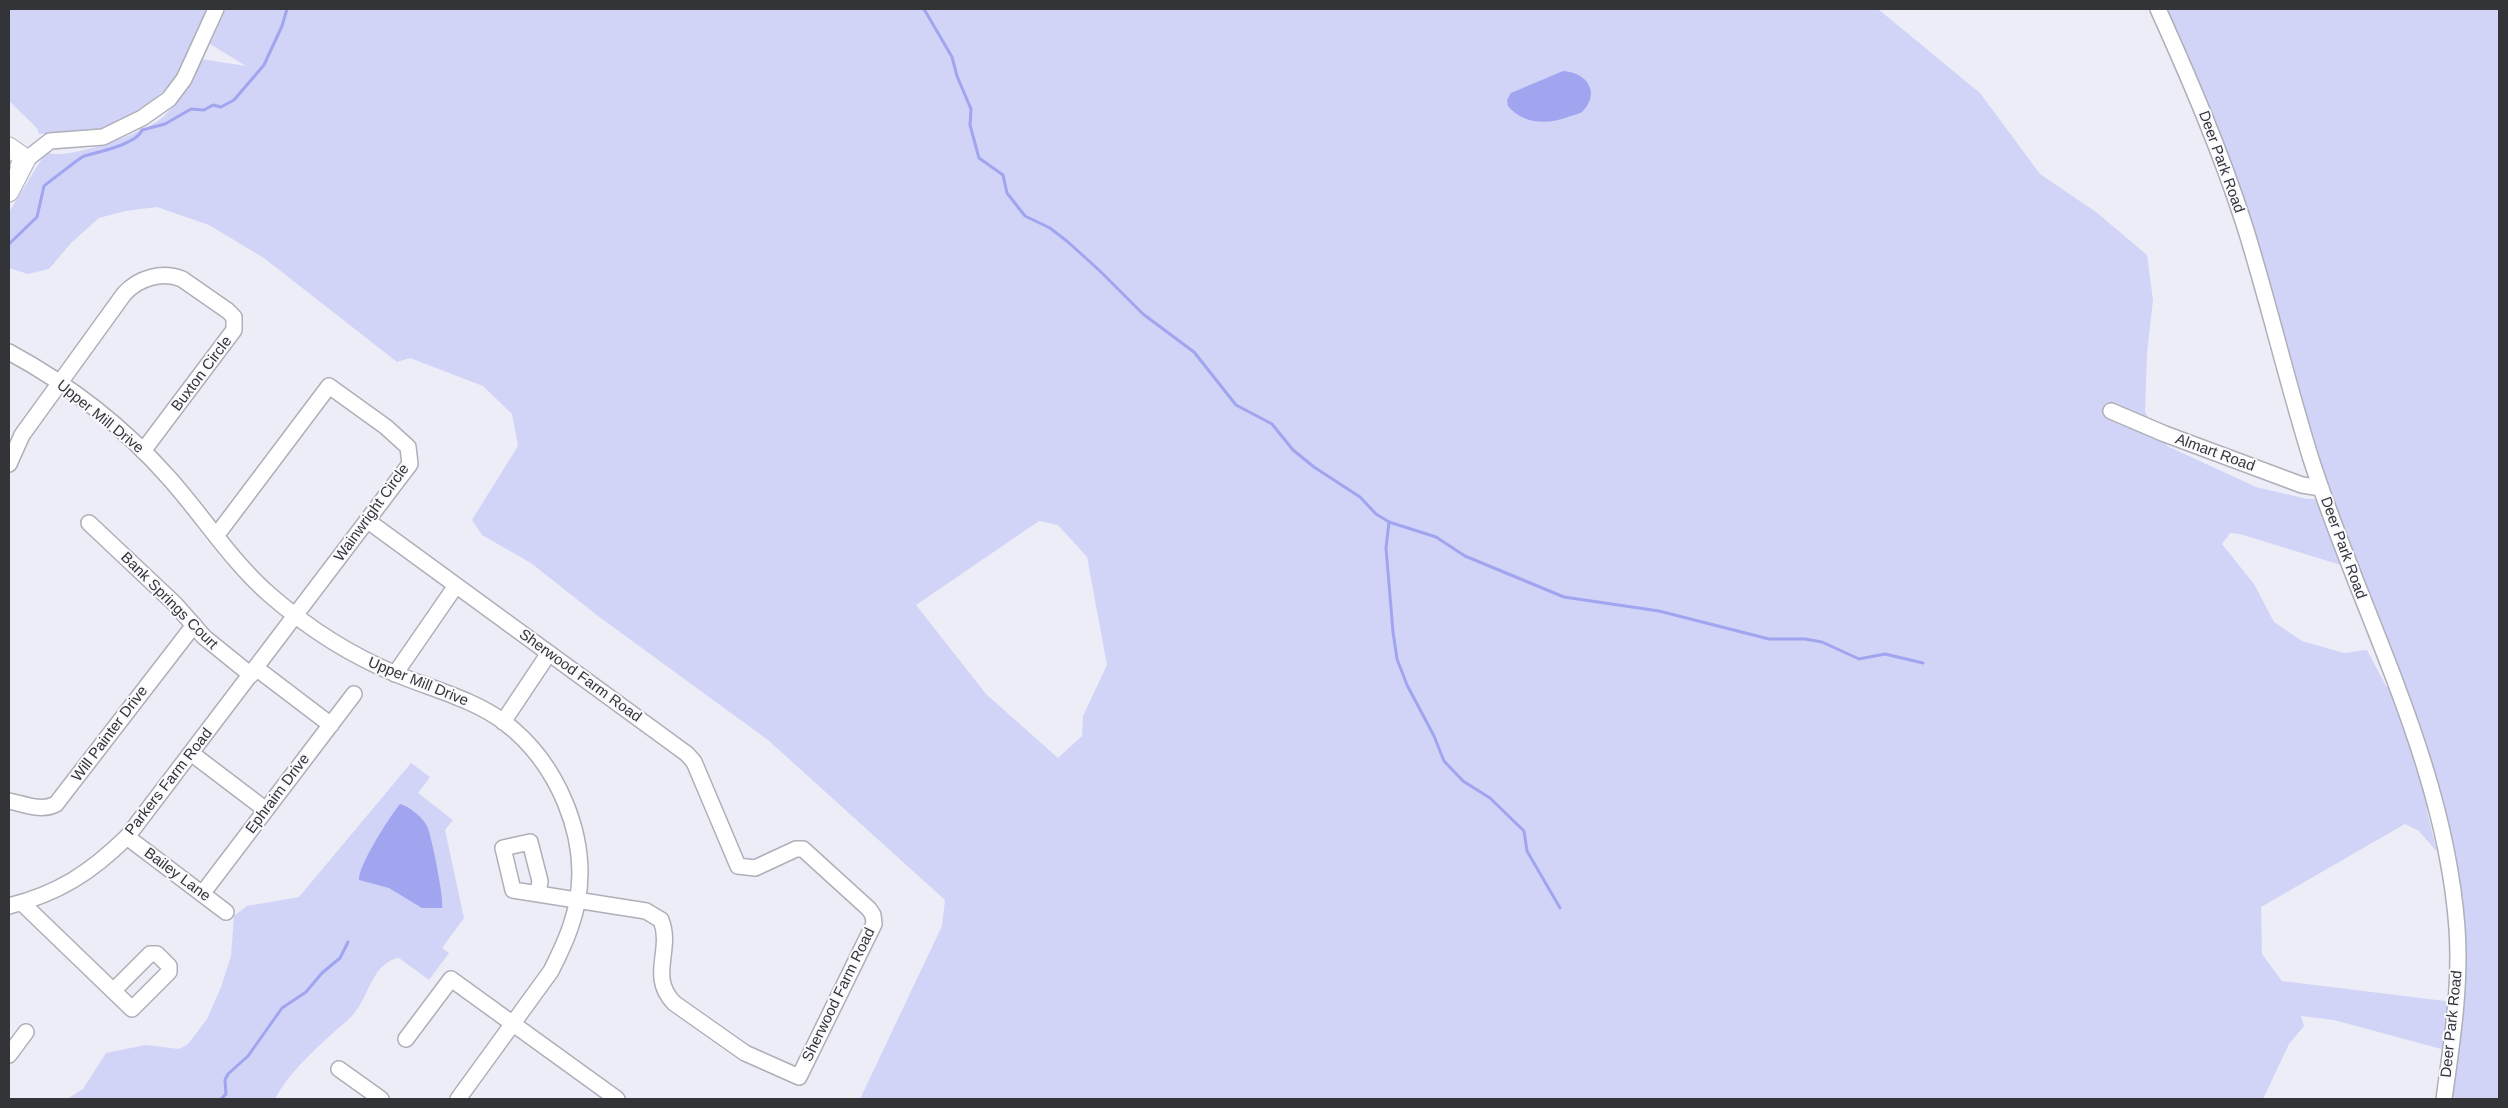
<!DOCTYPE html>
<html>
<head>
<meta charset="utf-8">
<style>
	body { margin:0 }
	#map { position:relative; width:2508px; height:1108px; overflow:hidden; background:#ecedf7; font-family:Helvetica,sans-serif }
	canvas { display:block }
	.frame { position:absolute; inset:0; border:10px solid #333438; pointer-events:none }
</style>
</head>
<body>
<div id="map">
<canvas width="2508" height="1108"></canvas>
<div class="frame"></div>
</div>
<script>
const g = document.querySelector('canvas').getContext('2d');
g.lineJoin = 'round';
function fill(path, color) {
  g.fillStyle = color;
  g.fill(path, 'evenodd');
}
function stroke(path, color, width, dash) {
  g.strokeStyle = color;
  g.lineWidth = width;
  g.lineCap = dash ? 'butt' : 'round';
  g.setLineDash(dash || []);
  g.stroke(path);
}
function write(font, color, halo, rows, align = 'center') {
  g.font = font + ' Helvetica,sans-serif';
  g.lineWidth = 4;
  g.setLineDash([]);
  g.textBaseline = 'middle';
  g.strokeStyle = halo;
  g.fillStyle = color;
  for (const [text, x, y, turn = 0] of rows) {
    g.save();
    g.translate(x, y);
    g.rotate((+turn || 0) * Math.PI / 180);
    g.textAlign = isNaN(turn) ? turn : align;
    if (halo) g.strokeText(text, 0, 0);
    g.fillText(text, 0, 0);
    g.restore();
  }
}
const green = new Path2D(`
	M 9,9 L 208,9 C 199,28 193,50 182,68 C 162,100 122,127 85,132 C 70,135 54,133 39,134 L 37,128 L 9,101 Z
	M 226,9 L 1878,9 L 1980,93 L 2040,174 L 2096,212 L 2147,255 L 2153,300 L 2147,353 L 2145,412 L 2167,446 L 2256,487 L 2307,499 L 2317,499 L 2321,511 L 2336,516 L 2163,9 L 2499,9 L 2499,1099 L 2439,1099 L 2445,1050 L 2334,1020 L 2301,1016 L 2304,1026 L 2289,1044 L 2263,1099 L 860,1099 L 942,926 L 945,900 L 768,740 L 598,616 L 531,563 L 482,535 L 472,520 L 518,446 L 512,414 L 483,386 L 410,358 L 397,362 L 264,258 L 209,225 L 157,207 L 125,211 L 99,218 L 71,243 L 49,269 L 28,274 L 9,268 L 9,212 L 46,152 C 66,162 147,132 163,117 C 181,100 190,80 201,59 L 246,66 L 210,44 ZM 1039,521 L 1058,525 L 1087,557 L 1107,665 L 1083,716 L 1082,736 L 1058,758 L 986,694 L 916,605 ZM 2230,533 L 2240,534 L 2344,566 L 2392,688 L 2386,686 L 2367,650 L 2344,653 L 2302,641 L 2274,622 L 2254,584 L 2222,544 ZM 2431,808 L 2453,924 L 2453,1002 L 2282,981 L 2262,954 L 2261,907 L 2405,824 L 2419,831 L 2437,852 L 2427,811 Z
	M 411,763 L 430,777 L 418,793 L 453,820 L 445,830 L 464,918 L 442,948 L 449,953 L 429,980 L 399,958 C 373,962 369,995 355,1012 C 349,1021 340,1026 333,1033 C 312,1052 288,1074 275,1099 L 67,1099 L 83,1089 L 106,1053 L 146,1045 L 179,1049 L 188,1044 L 207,1019 L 221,987 L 231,956 L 234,916 L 247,906 L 299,897 Z`);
const water = new Path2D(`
	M 1563,71 C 1586,72 1601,92 1583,111 C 1580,114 1573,115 1568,117 C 1547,125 1523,124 1508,106 L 1507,100 L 1511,93 Z
	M 400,804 C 409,806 422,817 427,826 C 431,833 445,902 442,908 L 422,908 L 389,888 L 359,880 C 358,866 390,816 400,804 Z`);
const stream = new Path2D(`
	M 924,9 L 952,57 L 957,76 L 971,109 L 970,125 L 979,158 L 1003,175 L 1007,193 L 1025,216 L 1050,228 L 1068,242 L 1100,271 L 1143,314 L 1194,352 L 1236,405 L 1272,424 L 1293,450 L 1314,467 L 1360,497 L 1376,514 L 1389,522 L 1436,537 L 1465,556 L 1564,597 L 1659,611 L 1769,639 L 1805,639 L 1822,642 L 1859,659 L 1885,654 L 1923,663
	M 9,244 L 37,217 L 44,186 C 49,182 81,157 84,156 C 99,152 137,144 142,130 L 165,124 L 191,109 L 204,110 L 213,105 L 221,107 L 234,100 L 264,65 L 282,26 L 287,9
	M 1389,522 L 1386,548 L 1393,632 L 1397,659 L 1407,685 L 1434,736 L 1444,761 L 1463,781 L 1490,798 L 1524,831 L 1527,851 L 1560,908
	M 221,1099 L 226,1094 L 225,1080 L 228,1074 L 248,1056 L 282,1008 L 306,992 L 322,973 L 340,958 L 348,942`);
const minor = new Path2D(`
	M 2158,9 C 2190,80 2221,152 2245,227 C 2269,304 2287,382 2311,459 C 2361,614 2445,763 2457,928 C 2461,986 2452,1042 2444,1099
	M 18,166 L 50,141 L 103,137 L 142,118 L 169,99 L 184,79 L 216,9
	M 9,352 C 68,384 124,427 169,478 C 203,516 231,561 270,595 C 308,628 350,655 396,674 C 432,689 473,699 504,722 C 557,762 590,837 577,903 C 572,928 562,949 551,971 L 458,1099
	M 2111,411 L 2165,434 L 2302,485 L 2321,488
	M 9,464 L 22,435 L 124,294 C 138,278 162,271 182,279 L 228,311 L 234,317 L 234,330 L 143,451
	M 368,521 L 687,754 L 694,762 L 738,866 L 755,868 L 796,849 L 803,849 L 869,909 L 873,915 L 874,924 L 799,1077 L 745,1053 L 674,1003 C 648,976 673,950 661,920 L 646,911 L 513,890 L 503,848 L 530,842 L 540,881 L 538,894
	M 89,523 L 175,604 L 204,637 L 251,675
	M 256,668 L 331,725
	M 395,674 L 455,587
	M 503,722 L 549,653
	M 191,753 L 266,810
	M 9,801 C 24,804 41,812 56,804 L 194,625
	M 127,837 L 226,912
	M 202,894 L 354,694
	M 22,903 L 132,1009 L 169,972 L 169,966 L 157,954 L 150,954 L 113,991
	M 9,906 C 59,893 90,873 127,837 L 410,464 L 408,447 L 386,427 L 329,386 L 216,536
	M 406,1039 L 451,979 L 617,1099
	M 9,1055 L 26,1032
	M 339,1069 L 381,1099`);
const major = new Path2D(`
	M 9,147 L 26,159 L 9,192`);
const streetNames = [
	["Deer Park Road",2221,162,70],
	["Buxton Circle",202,374,-53],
	["Upper Mill Drive",100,417,39],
	["Almart Road",2215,453,20],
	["Wainwright Circle",372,513,-54],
	["Deer Park Road",2343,548,70],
	["Bank Springs Court",169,601,45],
	["Sherwood Farm Road",580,676,36],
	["Upper Mill Drive",418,682,22],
	["Will Painter Drive",110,734,-53],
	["Parkers Farm Road",169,782,-52],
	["Ephraim Drive",278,794,-53],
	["Bailey Lane",177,875,37],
	["Sherwood Farm Road",839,995,-64],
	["Deer Park Road",2452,1024,-84]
];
fill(green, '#d1d4f7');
fill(water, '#a1a4ef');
stroke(stream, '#a1a4ef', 3);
stroke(minor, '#aeafb9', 18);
stroke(major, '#aeafb9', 21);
stroke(minor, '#fff', 15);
stroke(major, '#fff', 19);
write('15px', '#333438', '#fafafe', streetNames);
</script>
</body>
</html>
